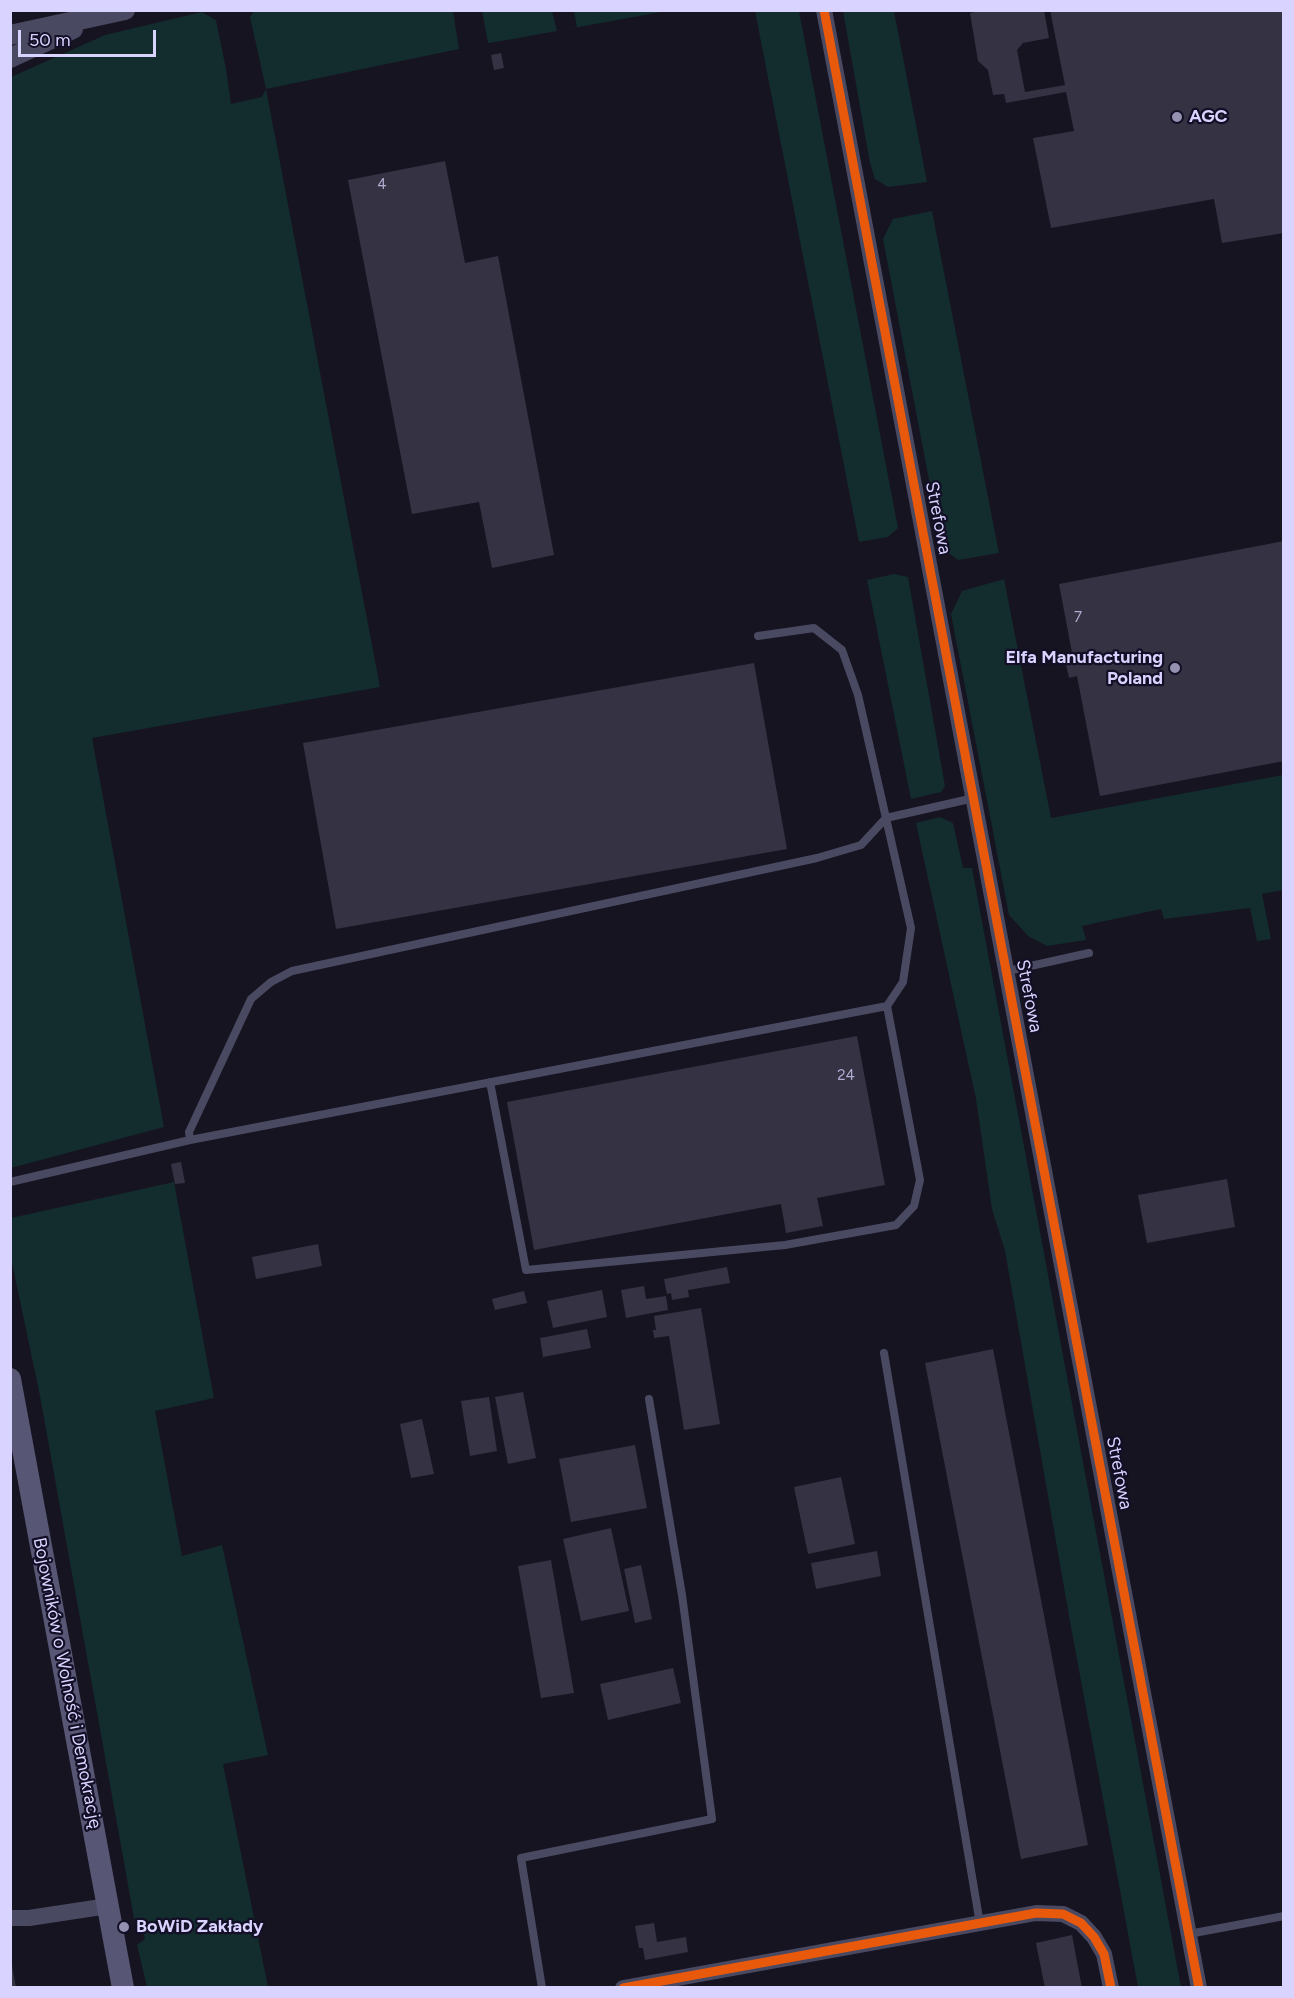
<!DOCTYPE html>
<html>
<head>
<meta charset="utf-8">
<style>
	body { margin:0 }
	#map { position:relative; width:1294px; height:1998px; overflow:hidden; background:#161421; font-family:Figtree,sans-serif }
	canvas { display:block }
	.frame { position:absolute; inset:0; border:12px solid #d9d4ff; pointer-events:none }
	.scale { position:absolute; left:18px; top:30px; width:138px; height:27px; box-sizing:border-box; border:3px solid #d9d4ff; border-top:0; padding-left:8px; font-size:18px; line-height:21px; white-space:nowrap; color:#d9d4ff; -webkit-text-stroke:4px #130f26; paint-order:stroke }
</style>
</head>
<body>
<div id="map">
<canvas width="1294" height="1998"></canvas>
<div class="frame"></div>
<div class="scale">50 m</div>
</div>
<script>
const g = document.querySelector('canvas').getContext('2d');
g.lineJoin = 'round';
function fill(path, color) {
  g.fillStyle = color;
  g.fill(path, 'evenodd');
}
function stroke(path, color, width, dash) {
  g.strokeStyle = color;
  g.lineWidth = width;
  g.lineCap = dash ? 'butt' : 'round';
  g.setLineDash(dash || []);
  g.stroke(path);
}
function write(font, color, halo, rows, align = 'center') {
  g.font = font + ' Figtree,sans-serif';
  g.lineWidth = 4.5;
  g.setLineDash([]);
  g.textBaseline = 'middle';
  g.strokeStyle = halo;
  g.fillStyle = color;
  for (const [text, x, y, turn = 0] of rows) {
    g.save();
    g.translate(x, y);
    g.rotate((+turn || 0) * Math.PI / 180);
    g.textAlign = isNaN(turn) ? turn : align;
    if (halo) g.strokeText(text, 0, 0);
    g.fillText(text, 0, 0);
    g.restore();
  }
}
const green = new Path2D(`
	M 254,11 L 453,11 L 459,49 L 266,89 L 380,687 L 92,738 L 164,1127 L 11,1168 L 11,77 L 105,35 L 202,12 L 216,20 L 226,69 L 231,104 L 262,97 L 266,89 L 250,17 Z
	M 482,11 L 552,11 L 557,31 L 577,27 L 574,11 L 667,11 L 507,40 L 488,43 Z
	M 755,11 L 799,11 L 898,528 L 888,537 L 859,542 Z
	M 843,11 L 894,11 L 927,182 L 888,187 L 875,179 L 870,163 Z
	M 932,211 L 999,553 L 958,560 L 942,548 L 883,239 L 893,219 Z
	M 894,574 L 908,577 L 945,786 L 941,792 L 911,799 L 867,580 Z
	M 1004,579 L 1051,818 L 1283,775 L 1283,890 L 1262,894 L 1271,939 L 1257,941 L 1250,908 L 1164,919 L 1161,909 L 1082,926 L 1086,940 L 1047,946 L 1028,936 L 1009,915 L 951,614 L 962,591 Z
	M 940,817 L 953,823 L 963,868 L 972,868 L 1181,1987 L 1138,1987 L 1071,1627 L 1005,1251 L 992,1209 L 976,1099 L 916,823 Z
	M 174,1182 L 214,1398 L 155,1411 L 182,1556 L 222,1545 L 268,1755 L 223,1764 L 268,1987 L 147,1987 L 137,1945 L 145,1939 L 140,1921 L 134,1918 L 40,1396 L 11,1258 L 11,1218 Z`);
const building = new Path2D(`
	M 985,10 L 1044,10 L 1049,38 L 1023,43 L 1017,50 L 1025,92 L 1065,85 L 1050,10 L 1284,10 L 1284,233 L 1222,243 L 1214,199 L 1051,228 L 1033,138 L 1074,131 L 1066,92 L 1006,103 L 1004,94 L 993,95 L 988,70 L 978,61 L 970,13 Z
	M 501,53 L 504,68 L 494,70 L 491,55 Z
	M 445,161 L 465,263 L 498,256 L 554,555 L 492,568 L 479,502 L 412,514 L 348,180 Z
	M 1284,541 L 1284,761 L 1100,796 L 1077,676 L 1069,678 L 1065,660 L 1073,658 L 1059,584 Z
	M 754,663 L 787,849 L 336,929 L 303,743 Z
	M 857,1036 L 885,1185 L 817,1198 L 823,1226 L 786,1233 L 781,1204 L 534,1250 L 507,1102 Z
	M 181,1162 L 185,1183 L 175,1184 L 171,1164 Z
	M 1227,1179 L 1235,1227 L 1147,1243 L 1138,1195 Z
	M 318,1244 L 322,1266 L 256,1279 L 252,1257 Z
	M 727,1267 L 730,1283 L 688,1290 L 689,1297 L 672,1300 L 671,1293 L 667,1294 L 664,1279 Z
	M 644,1286 L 646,1299 L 666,1296 L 668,1310 L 626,1318 L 621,1290 Z
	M 602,1290 L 607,1317 L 553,1328 L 547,1301 Z
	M 524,1291 L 527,1303 L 495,1310 L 492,1299 Z
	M 701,1308 L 720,1424 L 684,1430 L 669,1336 L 654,1338 L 653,1330 L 656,1330 L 654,1316 Z
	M 587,1329 L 591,1348 L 543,1357 L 540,1338 Z
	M 993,1349 L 1088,1845 L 1021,1859 L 925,1363 Z
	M 523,1392 L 536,1458 L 508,1464 L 495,1397 Z
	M 489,1397 L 497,1451 L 470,1456 L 461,1401 Z
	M 422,1419 L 434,1474 L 411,1478 L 400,1424 Z
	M 635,1445 L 647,1508 L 571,1522 L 559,1459 Z
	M 841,1477 L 855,1544 L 808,1554 L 794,1487 Z
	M 611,1528 L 629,1611 L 581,1621 L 563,1539 Z
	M 877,1551 L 881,1576 L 816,1589 L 811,1563 Z
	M 551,1560 L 574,1693 L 541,1698 L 518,1566 Z
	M 641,1565 L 652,1619 L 635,1623 L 624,1569 Z
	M 673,1668 L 681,1703 L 608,1720 L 600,1684 Z
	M 654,1923 L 657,1942 L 686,1937 L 688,1952 L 645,1960 L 643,1948 L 639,1948 L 635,1926 Z
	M 1072,1935 L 1082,1988 L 1045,1988 L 1036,1943 Z
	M 10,1965 L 12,1965 L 16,1988 L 10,1988 Z`);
const service = new Path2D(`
	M 1008,971 L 1089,953
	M 887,1006 L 190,1140 L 189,1132 L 251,999 L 271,982 L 292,971 L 817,858 L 861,845 L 886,818 L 974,798
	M 490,1082 L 526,1270 L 785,1245 L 896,1225 L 914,1206 L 920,1180 L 887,1006 L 903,982 L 911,928 L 858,695 L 842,650 L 814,628 L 758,636
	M 10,1182 L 190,1140
	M 884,1353 L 980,1924
	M 1189,1934 L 1284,1916
	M 542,1988 L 521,1858 L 712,1819 L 682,1595 L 649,1399`);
const minor = new Path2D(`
	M 824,10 L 1199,1988
	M 10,1918 L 29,1918 L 108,1906
	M 623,1988 L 1036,1913 L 1063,1914 L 1081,1923 L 1094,1937 L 1104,1954 L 1111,1988`);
const tertiary = new Path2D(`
	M 10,35 L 125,10
	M 10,58 L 73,29`);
const secondary = new Path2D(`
	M 10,1379 L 123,1988`);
const cycleway = new Path2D(`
	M 824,10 L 1199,1988
	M 623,1988 L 1036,1913 L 1063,1914 L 1081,1923 L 1094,1937 L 1104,1954 L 1111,1988`);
const markers = [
	[1177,117,6,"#9591b1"],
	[1175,668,6,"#9591b1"],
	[124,1927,6,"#9591b1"]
];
const numberNames = [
	["4",382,185],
	["7",1078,618],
	["24",846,1076]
];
const poiNames = [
	["AGC",1189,117],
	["Elfa Manufacturing",1163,658,"right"],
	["Poland",1163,679,"right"],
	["BoWiD Zakłady",136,1927]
];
const streetNames = [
	["Strefowa",938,518,79],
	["Strefowa",1029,996,79],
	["Strefowa",1119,1473,79],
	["Bojowników o Wolność i Demokrację",67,1683,79]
];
fill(green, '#132c2d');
fill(building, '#343243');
stroke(service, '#4a4962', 8);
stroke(minor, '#4a4962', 16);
stroke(tertiary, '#4a4962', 20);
stroke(secondary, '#575674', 22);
stroke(cycleway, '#e8590c', 9);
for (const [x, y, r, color] of markers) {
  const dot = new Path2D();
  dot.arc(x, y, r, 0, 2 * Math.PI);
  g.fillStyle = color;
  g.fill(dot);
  stroke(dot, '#130f26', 2);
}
write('15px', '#b0acd0', null, numberNames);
write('bold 18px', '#d9d4ff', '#130f26', poiNames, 'left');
write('18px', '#d9d4ff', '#130f26', streetNames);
</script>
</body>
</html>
